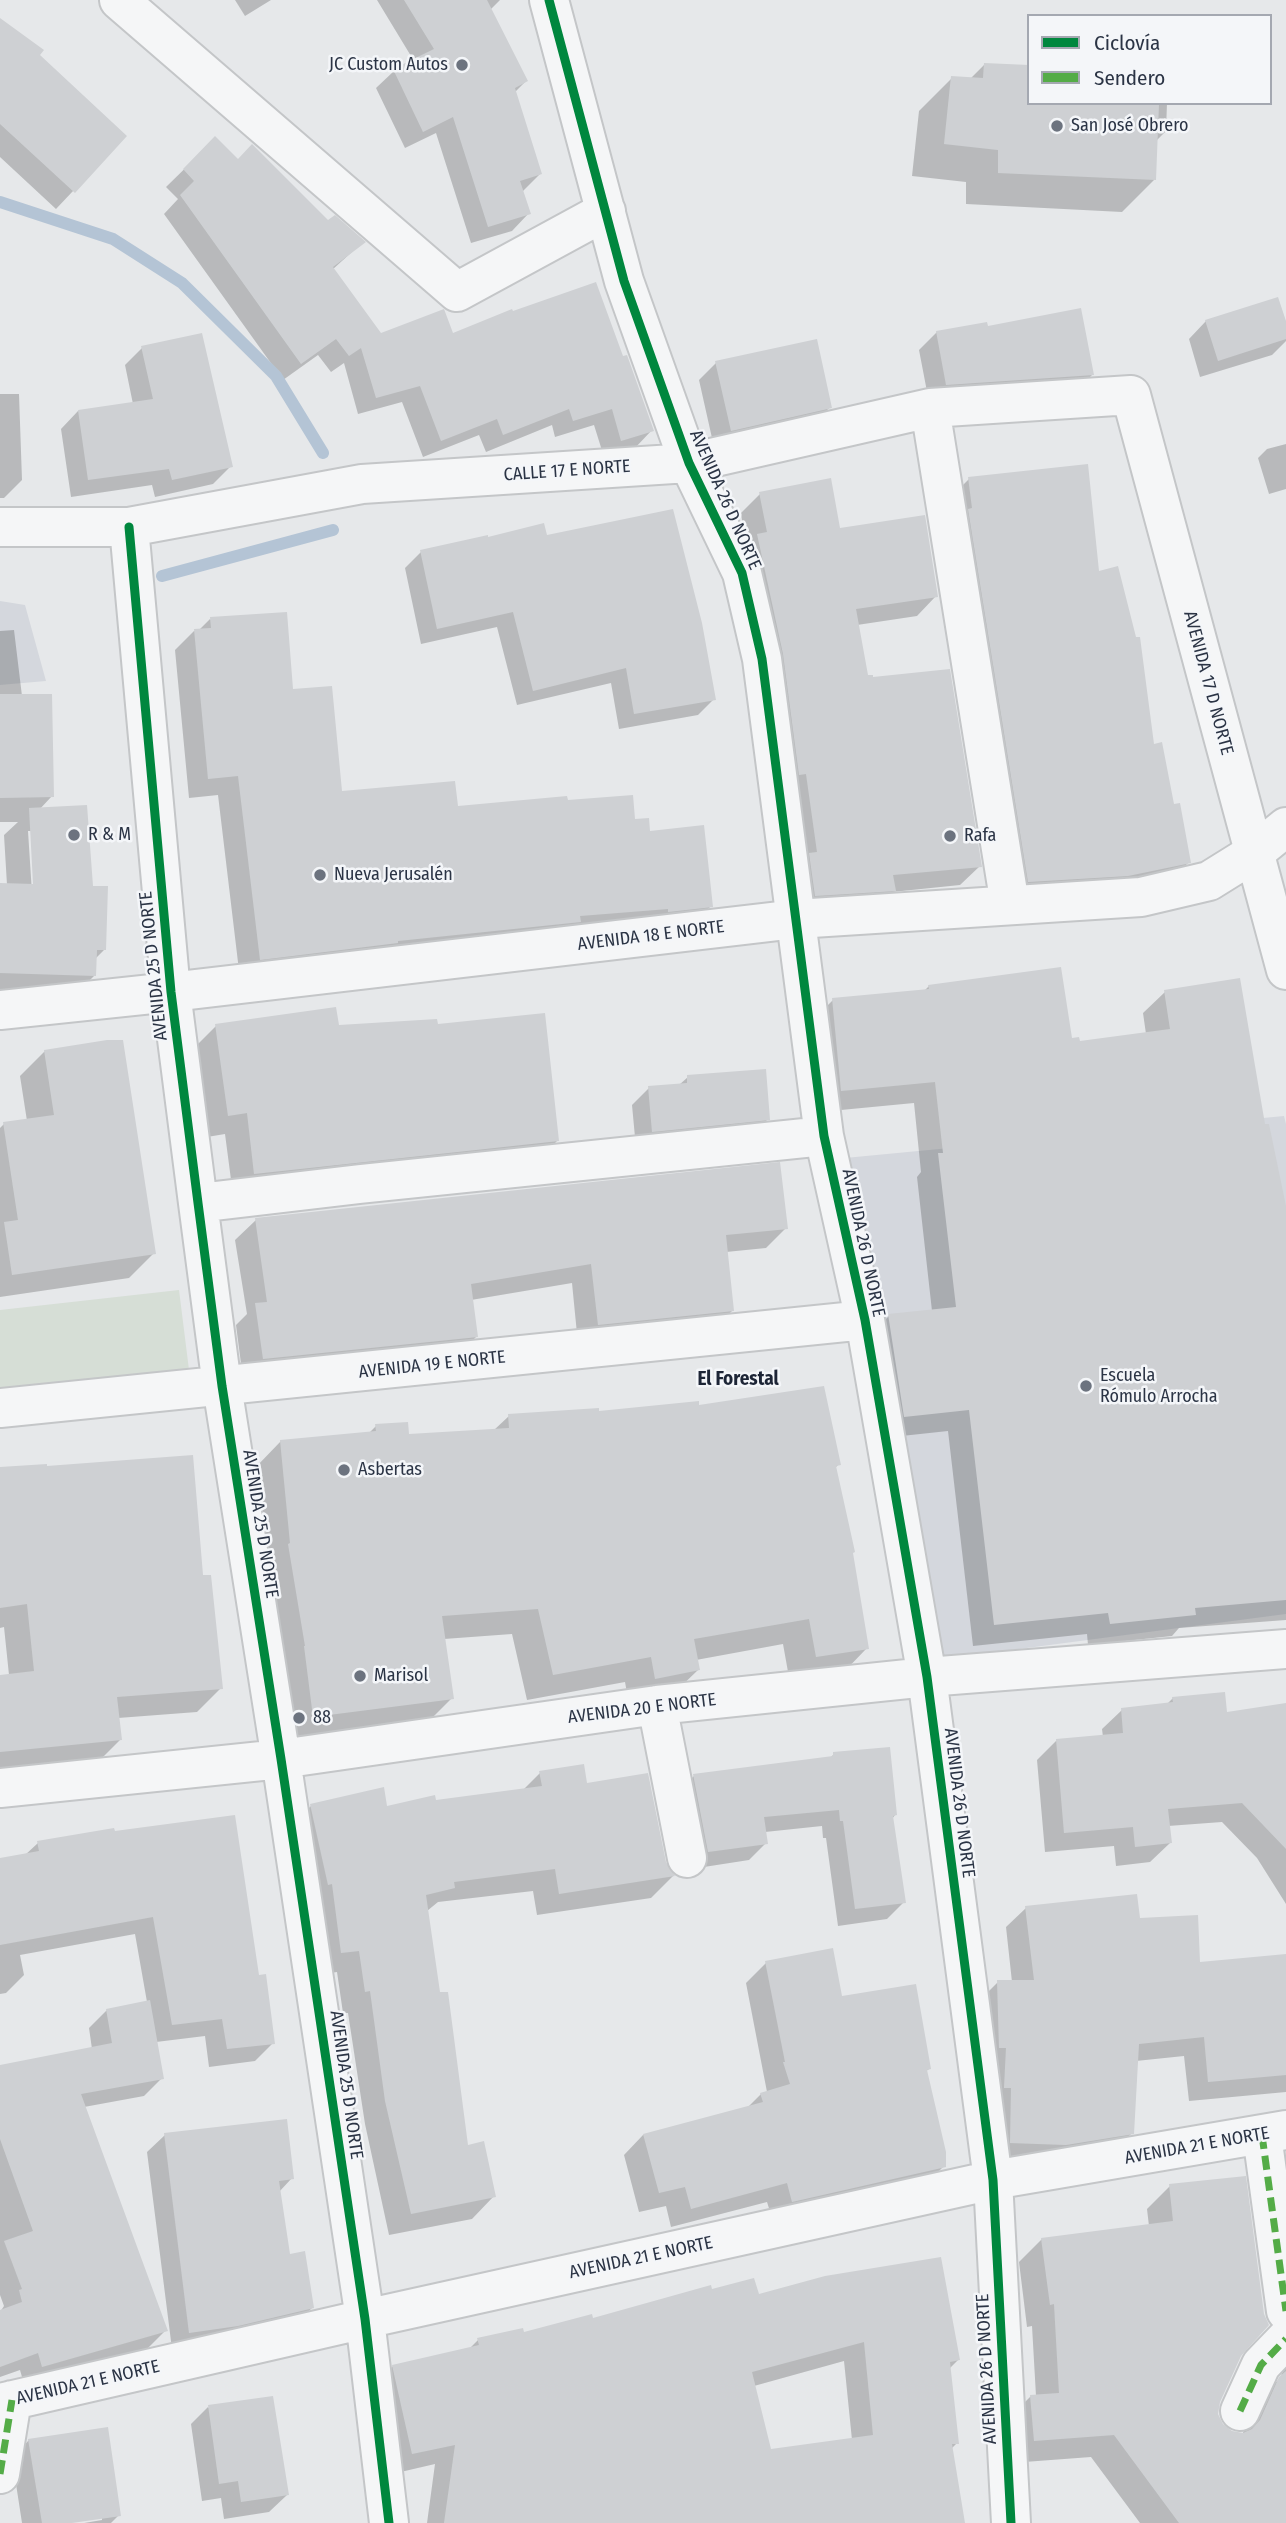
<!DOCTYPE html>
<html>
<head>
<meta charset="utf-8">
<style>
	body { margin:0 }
	#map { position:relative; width:1286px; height:2523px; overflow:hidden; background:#e6e8ea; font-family:"Fira Sans Condensed",sans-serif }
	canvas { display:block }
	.legend { position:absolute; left:1027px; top:14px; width:245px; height:91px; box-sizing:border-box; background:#f4f6f9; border:2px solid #a4a8b1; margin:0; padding:9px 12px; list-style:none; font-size:21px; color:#2b3445 }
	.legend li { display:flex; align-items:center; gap:14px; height:35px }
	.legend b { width:35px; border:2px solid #a4a8b1 }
</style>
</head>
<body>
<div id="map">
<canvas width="1286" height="2523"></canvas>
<ul class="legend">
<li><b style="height:9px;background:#00873e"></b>Ciclovía</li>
<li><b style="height:9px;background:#54ac47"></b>Sendero</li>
</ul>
</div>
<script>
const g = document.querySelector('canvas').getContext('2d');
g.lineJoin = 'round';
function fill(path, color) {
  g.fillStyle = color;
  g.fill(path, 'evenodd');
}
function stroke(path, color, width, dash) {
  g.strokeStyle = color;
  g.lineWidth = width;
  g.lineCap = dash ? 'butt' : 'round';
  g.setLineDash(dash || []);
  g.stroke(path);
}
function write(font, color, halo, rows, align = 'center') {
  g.font = font + ' "Fira Sans Condensed",sans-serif';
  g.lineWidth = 5;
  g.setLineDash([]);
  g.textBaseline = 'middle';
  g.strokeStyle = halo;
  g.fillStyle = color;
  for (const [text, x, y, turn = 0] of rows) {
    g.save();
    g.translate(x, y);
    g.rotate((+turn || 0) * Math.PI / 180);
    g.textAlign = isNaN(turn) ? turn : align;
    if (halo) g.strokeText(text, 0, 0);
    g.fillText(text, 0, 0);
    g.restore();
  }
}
const built = new Path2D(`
	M 0,601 L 25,605 L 46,681 L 0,685 Z
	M 1284,1116 L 1286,1124 L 1286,1614 L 935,1660 L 845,1158 Z`);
const green = new Path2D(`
	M 179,1290 L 189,1370 L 0,1390 L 0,1310 Z`);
const shadow = new Path2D(`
	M 235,0 L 271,0 L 245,16 Z
	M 377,0 L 500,0 L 490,10 L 526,81 L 515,92 L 540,174 L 522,192 L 529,213 L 512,231 L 471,243 L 436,133 L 405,148 L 376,88 L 394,71 L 414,61 Z
	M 0,21 L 125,136 L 56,209 L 0,157 Z
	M 984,65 L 1029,103 L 1167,103 L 1166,131 L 1156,141 L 1155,179 L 1122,212 L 966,204 L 966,182 L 912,176 L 919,111 L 952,78 L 970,79 Z
	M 215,139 L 238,161 L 328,222 L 363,242 L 332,270 L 380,335 L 452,335 L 511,311 L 652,430 L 635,448 L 604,457 L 594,425 L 555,437 L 552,425 L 486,452 L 479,435 L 423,457 L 402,402 L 358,414 L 344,363 L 331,372 L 318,355 L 283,380 L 164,214 L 178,199 L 166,187 Z
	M 1206,321 L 1286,327 L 1286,341 L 1272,355 L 1200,377 L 1189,339 Z
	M 986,328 L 1092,375 L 1075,392 L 929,402 L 919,350 L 937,332 Z
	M 142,348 L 231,466 L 213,484 L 155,497 L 152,485 L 71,497 L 61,429 L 78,411 L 133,404 L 125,365 Z
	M 716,363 L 830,407 L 813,425 L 714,447 L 699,380 Z
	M 0,394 L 19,394 L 22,480 L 4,498 L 0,498 Z
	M 1286,444 L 1286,489 L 1269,494 L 1258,458 L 1267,449 Z
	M 969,479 L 1098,573 L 1189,862 L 1170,881 L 1010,900 L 950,498 Z
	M 760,494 L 839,530 L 936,596 L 917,616 L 857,625 L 867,677 L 980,866 L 960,885 L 892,892 L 874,909 L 796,914 L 741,513 Z
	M 546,537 L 714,699 L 698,715 L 619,729 L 611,683 L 517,705 L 497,627 L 421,644 L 405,568 L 421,552 Z
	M 210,619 L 291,691 L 340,793 L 456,808 L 566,802 L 633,821 L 648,833 L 711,906 L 691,926 L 240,979 L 218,795 L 189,798 L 175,650 L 194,631 L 199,630 Z
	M 14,630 L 22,696 L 52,796 L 39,810 L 91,888 L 104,950 L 95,959 L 95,975 L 70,1000 L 0,998 L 0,884 L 7,885 L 4,835 L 18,822 L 0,822 L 0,631 ZM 28,831 L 32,831 L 35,892 L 32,893 Z
	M 929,986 L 1078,1043 L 1146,1034 L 1143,1013 L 1165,992 L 1264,1126 L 1286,1215 L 1286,1620 L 1179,1628 L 1172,1636 L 1088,1645 L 1087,1634 L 973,1646 L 948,1431 L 883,1438 L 868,1337 L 889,1316 L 932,1311 L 917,1177 L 921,1172 L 914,1103 L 820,1112 L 811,1022 L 833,1000 L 924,991 Z
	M 216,1026 L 436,1026 L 557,1141 L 536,1163 L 233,1195 L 225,1134 L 207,1137 L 194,1048 Z
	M 45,1051 L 154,1253 L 129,1278 L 0,1297 L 0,1128 L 4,1124 L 27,1121 L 20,1076 Z
	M 688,1077 L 768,1119 L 751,1136 L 636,1148 L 632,1105 L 649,1088 L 679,1085 Z
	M 256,1220 L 786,1228 L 766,1248 L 726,1252 L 732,1311 L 712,1331 L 578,1344 L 572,1283 L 471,1300 L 476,1337 L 456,1357 L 243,1379 L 236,1325 L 247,1314 L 235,1240 Z
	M 697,1407 L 839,1464 L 835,1468 L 867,1648 L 841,1675 L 790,1683 L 783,1644 L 696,1660 L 698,1670 L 671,1696 L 629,1704 L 625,1682 L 527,1700 L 512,1634 L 444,1639 L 452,1698 L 426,1724 L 288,1742 L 265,1570 L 255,1468 L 281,1441 L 369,1433 L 376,1426 L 407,1436 L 494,1430 L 509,1416 Z
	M 0,1469 L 201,1577 L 221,1688 L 197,1712 L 118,1718 L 120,1740 L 96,1764 L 0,1780 L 0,1676 L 9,1675 L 4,1627 L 0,1628 Z
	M 1173,1698 L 1225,1714 L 1286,1705 L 1286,1904 L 1257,1858 L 1222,1822 L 1168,1826 L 1170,1843 L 1150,1862 L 1116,1866 L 1114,1846 L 1045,1852 L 1037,1760 L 1057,1740 L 1103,1737 L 1102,1729 L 1122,1710 L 1166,1705 Z
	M 834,1754 L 895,1815 L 892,1819 L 904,1902 L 887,1919 L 838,1926 L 826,1838 L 823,1838 L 822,1826 L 765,1832 L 766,1843 L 749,1860 L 691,1869 L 676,1793 L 694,1776 L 829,1759 Z
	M 540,1773 L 585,1785 L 664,1863 L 673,1876 L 651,1898 L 537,1915 L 533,1891 L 438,1902 L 427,1911 L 439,1994 L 467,2147 L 494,2196 L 472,2219 L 389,2235 L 365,2124 L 348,2013 L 343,2013 L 337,1972 L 319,1975 L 288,1828 L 311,1806 L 386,1808 L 522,1791 Z
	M 38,1843 L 257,1977 L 273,2043 L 255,2061 L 209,2067 L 205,2036 L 156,2042 L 162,2078 L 144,2096 L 84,2107 L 166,2330 L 148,2348 L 24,2384 L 20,2370 L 0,2377 L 0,2312 L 4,2306 L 0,2295 L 0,2067 L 92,2049 L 89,2028 L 107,2010 L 147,2002 L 135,1934 L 20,1955 L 24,1975 L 6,1993 L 0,1994 L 0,1859 L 25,1855 Z
	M 1026,1908 L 1138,1920 L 1198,1964 L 1286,1956 L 1286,2092 L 1189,2101 L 1184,2056 L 1136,2061 L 1132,2133 L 1112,2153 L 991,2162 L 978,2002 L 998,1982 L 1012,1982 L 1006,1927 Z
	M 766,1963 L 841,1998 L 929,2069 L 925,2072 L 944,2166 L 924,2186 L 773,2221 L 767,2202 L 671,2227 L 666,2206 L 639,2212 L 624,2155 L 643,2135 L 747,2108 L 761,2094 L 767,2092 L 746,1983 Z
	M 165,2135 L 292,2178 L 279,2192 L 288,2256 L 312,2308 L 294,2325 L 172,2349 L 147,2152 Z
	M 1286,2169 L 1286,2523 L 1140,2523 L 1091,2457 L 1011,2463 L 1008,2419 L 1031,2396 L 1036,2396 L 1032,2326 L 1027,2327 L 1019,2262 L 1042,2239 L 1149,2226 L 1147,2209 L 1170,2186 L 1240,2355 L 1218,2402 L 1216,2413 L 1220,2424 L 1230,2432 L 1242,2435 L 1257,2402 L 1279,2379 L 1285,2368 Z
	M 711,2291 L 758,2296 L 959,2359 L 949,2369 L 957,2443 L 951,2449 L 963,2523 L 427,2523 L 435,2464 L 392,2474 L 373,2387 L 393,2366 L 469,2349 L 478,2340 L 523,2334 L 592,2321 ZM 844,2361 L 852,2440 L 769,2451 L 754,2386 Z
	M 208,2407 L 287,2495 L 269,2512 L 224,2519 L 221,2498 L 202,2501 L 191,2424 Z
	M 29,2440 L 119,2515 L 111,2523 L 84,2523 L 102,2520 L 102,2517 L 60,2523 L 22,2523 L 12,2458 Z`);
const stream = new Path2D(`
	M 0,202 L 113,239 L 182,283 L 276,376 L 323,453
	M 162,576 L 333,530`);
const building = new Path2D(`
	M 404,0 L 487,0 L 528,81 L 515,88 L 542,174 L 520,181 L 531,214 L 488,227 L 453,117 L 423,132 L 393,69 L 434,49 Z
	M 0,18 L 44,50 L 40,55 L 127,136 L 75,193 L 0,124 Z
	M 984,63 L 1029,65 L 1029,103 L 1159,103 L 1156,180 L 998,173 L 998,150 L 944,144 L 951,76 L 983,78 Z
	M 215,136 L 238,159 L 252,144 L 328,220 L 335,215 L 366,242 L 333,267 L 381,333 L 444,309 L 453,333 L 512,309 L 513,311 L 596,282 L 623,356 L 627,355 L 654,431 L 621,441 L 612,409 L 573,421 L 569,409 L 503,435 L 497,419 L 441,441 L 420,386 L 376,398 L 361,348 L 349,356 L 336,339 L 301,364 L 180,195 L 194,181 L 183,169 Z
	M 1278,297 L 1286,321 L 1286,339 L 1218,361 L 1205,320 Z
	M 1081,308 L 1094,375 L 946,385 L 936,331 L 987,322 L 988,326 Z
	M 202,333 L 233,467 L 172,480 L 169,469 L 88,480 L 78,410 L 153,399 L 141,346 Z
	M 817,339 L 832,408 L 731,431 L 715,361 Z
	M 1088,464 L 1099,571 L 1118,566 L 1136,637 L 1140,637 L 1154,744 L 1162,742 L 1174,804 L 1180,803 L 1191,863 L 1128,876 L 1028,882 L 968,509 L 972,508 L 968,477 Z
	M 831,478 L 840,528 L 925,515 L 938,597 L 856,609 L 868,675 L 873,675 L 873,677 L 950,669 L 982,867 L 893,875 L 896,891 L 815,896 L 809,853 L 817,852 L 806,774 L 799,775 L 783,654 L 757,534 L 767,532 L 759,492 Z
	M 673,509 L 702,623 L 716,700 L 634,714 L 626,668 L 533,691 L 513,612 L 437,629 L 420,550 L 488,535 L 488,537 L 544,523 L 547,535 Z
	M 287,612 L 293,689 L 332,686 L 342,791 L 455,781 L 458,806 L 567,796 L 568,800 L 633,795 L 635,819 L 649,818 L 650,831 L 704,825 L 713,907 L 668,912 L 668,909 L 580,916 L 581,922 L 398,941 L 398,943 L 260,960 L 238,776 L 208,779 L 194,629 L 211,628 L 210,617 Z
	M 0,694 L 52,694 L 54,797 L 0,798 Z
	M 87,805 L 93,886 L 108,886 L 106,950 L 97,950 L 96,976 L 0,973 L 0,883 L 33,884 L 29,808 Z
	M 1061,967 L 1072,1038 L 1079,1037 L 1080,1041 L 1170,1029 L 1164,990 L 1240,978 L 1265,1124 L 1269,1124 L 1286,1206 L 1286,1600 L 1195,1608 L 1196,1615 L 1110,1624 L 1108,1613 L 994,1625 L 969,1410 L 904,1417 L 888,1314 L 956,1307 L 938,1153 L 943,1153 L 935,1082 L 841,1091 L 832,998 L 929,989 L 928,985 Z
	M 336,1007 L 339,1025 L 437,1019 L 438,1024 L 545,1013 L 559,1141 L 254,1174 L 247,1113 L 228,1116 L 215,1024 Z
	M 107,1040 L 123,1040 L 156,1254 L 12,1275 L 4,1222 L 18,1220 L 3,1122 L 54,1115 L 44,1050 Z
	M 766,1069 L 770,1120 L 652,1132 L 648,1086 L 687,1083 L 687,1075 Z
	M 780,1162 L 788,1229 L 726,1235 L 734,1311 L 598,1325 L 591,1264 L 471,1284 L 478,1337 L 263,1359 L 255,1303 L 267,1302 L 255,1218 Z
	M 824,1386 L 841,1465 L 836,1466 L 855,1552 L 853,1553 L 869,1649 L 816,1657 L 809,1619 L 694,1639 L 700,1670 L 655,1679 L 651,1657 L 553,1675 L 538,1609 L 442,1616 L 454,1699 L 313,1717 L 304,1646 L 305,1646 L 288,1544 L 290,1543 L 280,1440 L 376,1431 L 375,1424 L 408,1422 L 409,1434 L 509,1428 L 508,1414 L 599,1408 L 599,1411 L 699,1401 L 699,1405 Z
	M 193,1455 L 203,1575 L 211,1575 L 223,1689 L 117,1697 L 122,1740 L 0,1752 L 0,1675 L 34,1671 L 27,1604 L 0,1608 L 0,1467 L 47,1464 L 47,1466 Z
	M 1225,1692 L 1227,1712 L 1286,1703 L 1286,1849 L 1242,1803 L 1168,1809 L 1172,1843 L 1135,1847 L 1133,1827 L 1064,1833 L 1056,1739 L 1123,1733 L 1121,1708 L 1173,1702 L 1172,1697 Z
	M 890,1747 L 897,1815 L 893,1816 L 906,1903 L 855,1909 L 843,1821 L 840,1821 L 839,1810 L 764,1817 L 768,1844 L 708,1852 L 693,1774 L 833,1756 L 833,1752 Z
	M 584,1764 L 587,1783 L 648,1773 L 666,1862 L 675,1876 L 559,1894 L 555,1869 L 454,1882 L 455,1888 L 426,1895 L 440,1992 L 448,1992 L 468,2145 L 484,2141 L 496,2197 L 411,2214 L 385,2101 L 370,1991 L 365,1992 L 359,1951 L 341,1953 L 332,1884 L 328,1885 L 310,1804 L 384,1787 L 387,1806 L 435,1795 L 436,1800 L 542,1786 L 539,1771 Z
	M 235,1815 L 259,1975 L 266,1974 L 275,2044 L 227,2049 L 222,2019 L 172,2025 L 153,1917 L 0,1945 L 0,1858 L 39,1851 L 37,1841 L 114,1828 L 115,1831 Z
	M 1137,1894 L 1140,1918 L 1198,1915 L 1200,1962 L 1286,1954 L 1286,2075 L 1208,2082 L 1204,2037 L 1139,2044 L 1134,2134 L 1066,2145 L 1010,2143 L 1011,2088 L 1004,2088 L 1006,2048 L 999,2048 L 997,1980 L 1034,1980 L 1025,1906 Z
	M 833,1948 L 842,1996 L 916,1984 L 931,2069 L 927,2070 L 946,2152 L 946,2167 L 792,2202 L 787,2183 L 691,2209 L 685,2187 L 659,2193 L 643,2134 L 763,2102 L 760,2093 L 790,2084 L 783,2062 L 785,2062 L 765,1961 Z
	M 150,2000 L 164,2079 L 81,2094 L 168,2331 L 42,2367 L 38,2353 L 0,2367 L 0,2310 L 22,2302 L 19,2290 L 22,2289 L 4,2241 L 33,2231 L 0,2139 L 0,2065 L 112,2043 L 106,2009 Z
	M 287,2119 L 294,2179 L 279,2181 L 290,2254 L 305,2251 L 314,2308 L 238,2326 L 189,2333 L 164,2133 Z
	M 1246,2176 L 1264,2314 L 1269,2325 L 1241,2356 L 1220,2402 L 1218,2414 L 1223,2424 L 1232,2431 L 1243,2433 L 1252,2429 L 1260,2420 L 1279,2377 L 1286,2371 L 1286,2523 L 1179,2523 L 1114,2435 L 1034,2441 L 1030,2395 L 1059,2393 L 1054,2304 L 1050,2305 L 1041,2238 L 1173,2221 L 1169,2184 Z
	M 941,2257 L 960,2360 L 950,2362 L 959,2444 L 952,2444 L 965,2523 L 444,2523 L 455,2445 L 412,2454 L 392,2365 L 479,2345 L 477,2338 L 523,2328 L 524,2332 L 592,2314 L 593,2318 L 711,2285 L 712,2289 L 754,2278 L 759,2294 L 825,2276 ZM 864,2342 L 873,2435 L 771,2449 L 752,2372 Z
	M 273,2396 L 289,2495 L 241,2502 L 238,2481 L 219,2484 L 208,2405 Z
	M 108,2427 L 121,2516 L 72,2523 L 42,2523 L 28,2439 Z`);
const minor = new Path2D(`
	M 119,0 L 457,292 L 606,211
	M 549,0 L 624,281 L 689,463 L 742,573 L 762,659 L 824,1136 L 865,1320 L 927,1677 L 993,2180 L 1011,2523
	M 930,408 L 1010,905
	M 0,527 L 129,527 L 362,484 L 689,463 L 930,408 L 1131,395 L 1286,970
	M 129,527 L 171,992 L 198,1203 L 222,1386 L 281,1759 L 365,2319 L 389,2523
	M 0,1010 L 171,992 L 796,919 L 1141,897 L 1209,881 L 1254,853 L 1286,827
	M 198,1203 L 360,1184 L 824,1136
	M 0,1408 L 865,1320
	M 657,1705 L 687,1858
	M 0,1788 L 281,1759 L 657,1705 L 927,1677 L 1286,1649
	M 1262,2135 L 1286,2311
	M 0,2403 L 365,2319 L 993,2180 L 1286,2130
	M 1240,2411 L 1261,2365 L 1286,2339
	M 0,2474 L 12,2400`);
const quiet = new Path2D(`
	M 1262,2135 L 1286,2311
	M 1240,2411 L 1261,2365 L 1286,2339
	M 0,2474 L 12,2400`);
const cycleway = new Path2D(`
	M 549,0 L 624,281 L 689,463 L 742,573 L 762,659 L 824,1136 L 865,1320 L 927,1677 L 993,2180 L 1011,2523
	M 129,527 L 171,992 L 198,1203 L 222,1386 L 281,1759 L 365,2319 L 389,2523`);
const markers = [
	[462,65,7,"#6c737f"],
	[1057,126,7,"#6c737f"],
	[74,835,7,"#6c737f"],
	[950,836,7,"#6c737f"],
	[320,875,7,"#6c737f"],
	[1086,1386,7,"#6c737f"],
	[344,1470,7,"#6c737f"],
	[360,1676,7,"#6c737f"],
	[299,1718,7,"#6c737f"]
];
const poiNames = [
	["JC Custom Autos",448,65,"right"],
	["San José Obrero",1071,126],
	["R & M",88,835],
	["Rafa",964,836],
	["Nueva Jerusalén",334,875],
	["Escuela",1100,1376],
	["Rómulo Arrocha",1100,1397],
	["Asbertas",358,1470],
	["Marisol",374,1676],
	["88",313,1718]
];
const streetNames = [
	["CALLE 17 E NORTE",567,471,-4],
	["AVENIDA 26 D NORTE",725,500,66],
	["AVENIDA 17 D NORTE",1208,683,75],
	["AVENIDA 18 E NORTE",651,936,-7],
	["AVENIDA 25 D NORTE",154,966,-96],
	["AVENIDA 26 D NORTE",863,1243,78],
	["AVENIDA 19 E NORTE",432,1365,-6],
	["AVENIDA 25 D NORTE",260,1524,81],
	["AVENIDA 20 E NORTE",642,1709,-7],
	["AVENIDA 26 D NORTE",959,1803,83],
	["AVENIDA 25 D NORTE",346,2085,82],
	["AVENIDA 21 E NORTE",1197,2146,-10],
	["AVENIDA 21 E NORTE",641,2258,-12],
	["AVENIDA 26 D NORTE",987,2369,-93],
	["AVENIDA 21 E NORTE",88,2383,-13]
];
const neighbourhoodNames = [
	["El Forestal",738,1380]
];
fill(built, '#d4d7dd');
fill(green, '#d6ded6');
fill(shadow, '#0003');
stroke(stream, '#b4c4d5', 12);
fill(building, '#ced0d3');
stroke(minor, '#c4c6c8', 42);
stroke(minor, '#f5f6f7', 38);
stroke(quiet, '#54ac47', 7, [14, 7]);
stroke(cycleway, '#00873e', 9);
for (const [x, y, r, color] of markers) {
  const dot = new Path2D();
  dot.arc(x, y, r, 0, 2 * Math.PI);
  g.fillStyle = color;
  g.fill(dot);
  stroke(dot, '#f4f6f9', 2.5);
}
write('18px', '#2b3445', '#f4f6f9', poiNames, 'left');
write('18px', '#2b3445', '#f4f6f9', streetNames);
write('bold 19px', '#1d2536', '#f4f6f9', neighbourhoodNames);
</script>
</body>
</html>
